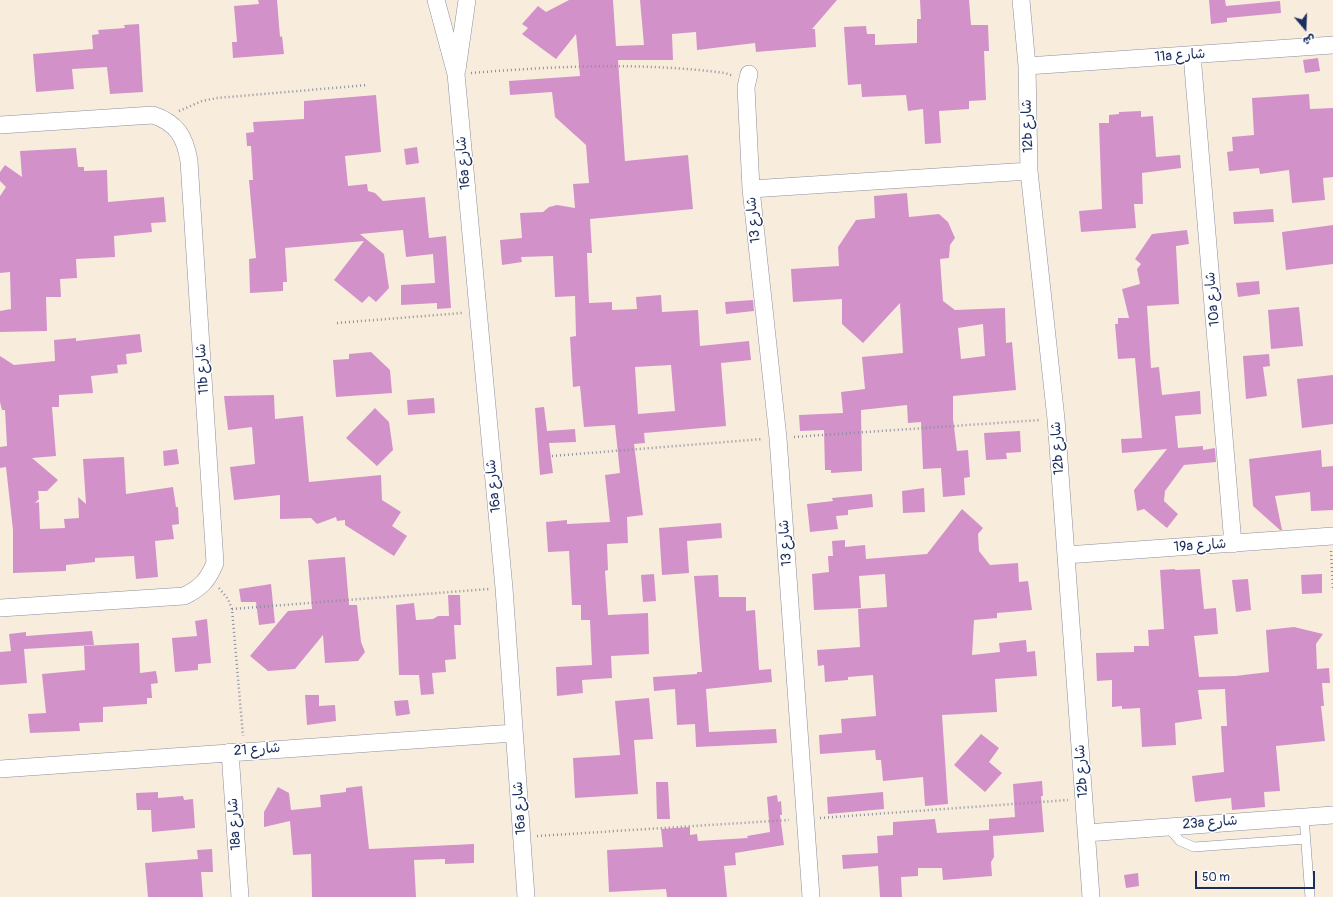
<!DOCTYPE html>
<html>
<head>
<meta charset="utf-8">
<style>
	body { margin:0 }
	#map { position:relative; width:1333px; height:897px; overflow:hidden; background:#f8eddd; font-family:Pangolin,"Playpen Sans Arabic",sans-serif }
	canvas { display:block }
	.north { position:absolute; left:1285px; top:8px; width:40px; height:40px; -webkit-text-stroke:3px #fff; paint-order:stroke; rotate:161deg; font-size:11px; font-weight:700; line-height:16px; text-align:center; color:#1b2f5e }
	.north::after { content:''; display:block; margin:auto; width:14px; height:18px; background:#1b2f5e; clip-path:polygon(50% 0,100% 100%,50% 72%,0 100%) }
	.scale { position:absolute; left:1195px; top:871px; width:120px; height:18px; box-sizing:border-box; border:2px solid #1b2f5e; border-top:0; padding-left:5px; font-size:12px; line-height:14px; white-space:nowrap; color:#1b2f5e; -webkit-text-stroke:3px #fff; paint-order:stroke }
</style>
</head>
<body>
<div id="map">
<canvas width="1333" height="897"></canvas>
<div class="north">ش</div>
<div class="scale">50 m</div>
</div>
<script>
const g = document.querySelector('canvas').getContext('2d');
g.lineJoin = 'round';
function fill(path, color) {
  g.fillStyle = color;
  g.fill(path, 'evenodd');
}
function stroke(path, color, width, dash) {
  g.strokeStyle = color;
  g.lineWidth = width;
  g.lineCap = dash ? 'butt' : 'round';
  g.setLineDash(dash || []);
  g.stroke(path);
}
function write(font, color, halo, rows, align = 'center') {
  g.font = font + ' Pangolin,"Playpen Sans Arabic",sans-serif';
  g.lineWidth = 3;
  g.setLineDash([]);
  g.textBaseline = 'middle';
  g.strokeStyle = halo;
  g.fillStyle = color;
  for (const [text, x, y, turn = 0] of rows) {
    g.save();
    g.translate(x, y);
    g.rotate((+turn || 0) * Math.PI / 180);
    g.textAlign = isNaN(turn) ? turn : align;
    if (halo) g.strokeText(text, 0, 0);
    g.fillText(text, 0, 0);
    g.restore();
  }
}
const building = new Path2D(`
	M 258,0 L 277,0 L 280,37 L 282,36 L 284,54 L 233,58 L 232,42 L 237,42 L 234,6 L 259,4 Z
	M 569,0 L 613,0 L 616,46 L 644,45 L 640,0 L 837,0 L 812,29 L 815,29 L 816,47 L 756,52 L 755,43 L 697,50 L 696,32 L 672,34 L 673,60 L 618,60 L 625,161 L 688,155 L 693,209 L 590,219 L 592,253 L 587,253 L 589,303 L 612,302 L 612,310 L 637,309 L 636,297 L 661,295 L 662,312 L 698,310 L 700,346 L 749,341 L 751,360 L 721,363 L 726,426 L 644,433 L 645,443 L 634,444 L 643,515 L 627,517 L 628,543 L 607,544 L 608,570 L 605,571 L 608,615 L 648,613 L 649,654 L 611,656 L 612,678 L 582,680 L 583,693 L 557,696 L 556,667 L 592,665 L 590,620 L 581,620 L 581,605 L 572,605 L 569,551 L 548,552 L 546,522 L 567,520 L 567,524 L 610,522 L 605,475 L 620,473 L 615,425 L 584,427 L 580,386 L 573,387 L 570,337 L 576,336 L 575,296 L 555,297 L 553,256 L 521,257 L 522,262 L 502,265 L 500,240 L 522,238 L 520,213 L 543,212 L 549,207 L 557,205 L 575,208 L 573,184 L 589,183 L 586,145 L 555,117 L 552,92 L 510,95 L 509,81 L 580,76 L 576,34 L 556,59 L 522,34 L 528,28 L 522,24 L 538,6 L 546,12 ZM 671,365 L 675,411 L 638,414 L 635,367 Z
	M 920,0 L 969,0 L 971,25 L 988,25 L 989,51 L 984,51 L 986,100 L 969,101 L 969,109 L 939,111 L 941,143 L 925,144 L 923,109 L 908,111 L 906,95 L 862,97 L 861,84 L 848,85 L 844,27 L 866,26 L 867,34 L 875,34 L 875,45 L 917,43 L 917,19 L 921,19 Z
	M 1209,0 L 1225,0 L 1226,6 L 1280,1 L 1281,13 L 1227,18 L 1227,22 L 1211,24 Z
	M 139,24 L 143,92 L 110,94 L 107,67 L 72,69 L 74,89 L 36,92 L 33,54 L 93,49 L 92,35 L 99,34 L 98,30 L 125,28 L 124,25 Z
	M 1318,58 L 1320,71 L 1305,73 L 1303,60 Z
	M 1309,94 L 1310,109 L 1333,108 L 1333,177 L 1323,178 L 1325,200 L 1292,203 L 1289,170 L 1260,174 L 1259,168 L 1229,171 L 1227,152 L 1233,151 L 1232,137 L 1254,135 L 1252,98 Z
	M 376,95 L 381,152 L 345,156 L 348,186 L 367,184 L 368,191 L 375,193 L 383,201 L 425,197 L 429,238 L 446,236 L 451,308 L 437,309 L 437,303 L 401,305 L 401,285 L 435,283 L 433,254 L 406,257 L 403,230 L 360,234 L 384,254 L 389,288 L 376,302 L 369,296 L 362,303 L 334,280 L 364,241 L 285,248 L 287,282 L 283,282 L 283,291 L 250,293 L 249,259 L 256,258 L 249,180 L 253,180 L 251,146 L 247,146 L 246,133 L 254,132 L 253,122 L 304,119 L 304,101 Z
	M 1141,111 L 1141,117 L 1153,116 L 1156,157 L 1180,155 L 1181,168 L 1142,173 L 1143,204 L 1134,204 L 1136,228 L 1081,232 L 1079,211 L 1102,209 L 1099,123 L 1109,123 L 1109,115 L 1119,114 L 1119,112 Z
	M 417,147 L 419,163 L 406,165 L 404,149 Z
	M 76,148 L 78,167 L 84,167 L 84,171 L 107,170 L 108,202 L 164,197 L 166,222 L 151,223 L 152,232 L 114,236 L 115,257 L 76,259 L 77,278 L 60,279 L 61,297 L 46,297 L 47,331 L 0,332 L 0,311 L 11,309 L 10,272 L 0,273 L 0,196 L 6,187 L 0,181 L 0,172 L 5,165 L 22,177 L 20,151 Z
	M 907,193 L 909,217 L 939,214 L 948,222 L 955,238 L 950,245 L 949,258 L 940,259 L 943,301 L 955,310 L 1005,308 L 1006,343 L 1012,342 L 1016,390 L 953,396 L 953,419 L 957,451 L 968,450 L 970,477 L 964,478 L 965,495 L 943,497 L 941,468 L 923,469 L 921,422 L 908,423 L 907,405 L 861,410 L 862,471 L 831,473 L 831,470 L 825,470 L 824,430 L 800,431 L 799,415 L 843,413 L 841,392 L 865,389 L 862,357 L 903,353 L 900,303 L 863,343 L 842,324 L 842,299 L 793,302 L 791,269 L 839,266 L 838,247 L 856,220 L 875,218 L 874,196 ZM 983,324 L 985,356 L 961,359 L 958,328 Z
	M 1273,209 L 1274,222 L 1234,224 L 1233,212 Z
	M 1333,225 L 1333,264 L 1286,270 L 1282,232 Z
	M 1187,230 L 1189,244 L 1176,246 L 1179,304 L 1147,306 L 1151,368 L 1159,367 L 1162,395 L 1200,391 L 1201,414 L 1175,416 L 1178,448 L 1203,446 L 1203,450 L 1215,448 L 1216,462 L 1184,465 L 1165,491 L 1164,501 L 1178,514 L 1167,528 L 1144,509 L 1137,511 L 1134,490 L 1167,449 L 1122,453 L 1121,439 L 1142,438 L 1135,358 L 1118,359 L 1115,324 L 1118,324 L 1118,318 L 1129,318 L 1122,289 L 1140,284 L 1137,269 L 1141,264 L 1135,259 L 1152,234 Z
	M 1259,281 L 1260,294 L 1238,297 L 1236,283 Z
	M 753,300 L 754,311 L 726,314 L 725,302 Z
	M 1299,307 L 1303,346 L 1271,349 L 1268,310 Z
	M 140,334 L 142,352 L 126,354 L 127,364 L 117,365 L 118,373 L 91,376 L 93,393 L 59,395 L 59,407 L 52,407 L 56,456 L 32,458 L 58,480 L 47,491 L 38,491 L 39,499 L 35,503 L 39,502 L 40,529 L 65,528 L 64,519 L 79,518 L 78,497 L 86,504 L 83,459 L 124,457 L 126,494 L 173,487 L 176,507 L 178,507 L 179,524 L 172,525 L 174,539 L 155,541 L 158,577 L 136,579 L 134,556 L 95,558 L 95,562 L 66,565 L 66,571 L 13,573 L 13,530 L 6,467 L 0,468 L 0,447 L 7,446 L 5,410 L 2,410 L 0,402 L 0,356 L 14,365 L 55,361 L 54,340 L 76,338 L 76,341 Z
	M 371,352 L 390,370 L 392,393 L 336,397 L 333,360 L 349,359 L 349,354 Z
	M 1269,354 L 1270,366 L 1263,367 L 1267,396 L 1246,399 L 1243,356 Z
	M 1333,375 L 1333,424 L 1302,428 L 1297,379 Z
	M 274,395 L 275,419 L 303,416 L 309,482 L 381,475 L 382,500 L 401,512 L 392,526 L 407,536 L 394,556 L 345,525 L 345,520 L 337,521 L 336,517 L 317,524 L 311,518 L 280,519 L 280,495 L 234,500 L 230,467 L 255,464 L 252,427 L 228,430 L 224,396 Z
	M 434,398 L 435,413 L 408,415 L 407,400 Z
	M 544,407 L 547,431 L 575,429 L 576,442 L 549,443 L 553,473 L 540,475 L 535,408 Z
	M 375,408 L 389,422 L 393,450 L 377,466 L 346,438 Z
	M 1020,431 L 1021,452 L 1006,453 L 1007,459 L 986,460 L 984,433 Z
	M 177,449 L 179,464 L 164,466 L 163,451 Z
	M 1321,450 L 1322,467 L 1333,466 L 1333,510 L 1311,511 L 1310,492 L 1275,496 L 1282,530 L 1280,530 L 1253,506 L 1249,459 Z
	M 924,488 L 925,512 L 903,513 L 902,491 Z
	M 872,494 L 873,507 L 848,510 L 848,515 L 836,516 L 838,529 L 810,532 L 807,504 L 833,501 L 832,498 Z
	M 962,509 L 983,528 L 978,534 L 979,551 L 990,565 L 1018,563 L 1019,582 L 1028,581 L 1032,610 L 997,613 L 997,618 L 974,620 L 972,655 L 1000,652 L 999,643 L 1026,640 L 1027,652 L 1035,651 L 1037,676 L 995,679 L 997,712 L 942,715 L 948,804 L 925,806 L 923,777 L 883,781 L 881,760 L 876,760 L 875,750 L 820,754 L 819,735 L 842,733 L 841,719 L 876,716 L 873,675 L 848,677 L 848,680 L 825,682 L 824,665 L 818,666 L 817,650 L 860,647 L 858,609 L 887,607 L 885,574 L 859,576 L 861,608 L 814,610 L 812,574 L 829,572 L 828,556 L 833,556 L 832,541 L 845,540 L 845,547 L 865,545 L 866,559 L 927,554 Z
	M 721,523 L 722,538 L 687,541 L 689,573 L 662,575 L 659,528 Z
	M 345,557 L 349,605 L 357,605 L 361,642 L 365,652 L 358,661 L 325,663 L 323,635 L 295,669 L 268,671 L 250,656 L 288,611 L 312,609 L 308,560 Z
	M 1175,569 L 1175,570 L 1200,569 L 1204,609 L 1216,608 L 1218,634 L 1194,636 L 1199,677 L 1235,676 L 1269,672 L 1266,630 L 1294,627 L 1323,634 L 1316,644 L 1317,669 L 1329,668 L 1330,683 L 1322,683 L 1324,706 L 1321,706 L 1325,741 L 1276,746 L 1280,791 L 1264,792 L 1265,807 L 1232,810 L 1231,798 L 1195,802 L 1192,776 L 1224,772 L 1221,726 L 1227,726 L 1225,689 L 1198,690 L 1202,719 L 1175,723 L 1176,745 L 1142,747 L 1140,708 L 1122,709 L 1122,706 L 1112,707 L 1112,680 L 1097,681 L 1096,653 L 1134,652 L 1134,646 L 1149,646 L 1148,630 L 1164,629 L 1160,570 Z
	M 654,574 L 656,601 L 643,602 L 641,575 Z
	M 1322,574 L 1322,593 L 1302,594 L 1301,575 Z
	M 718,575 L 719,597 L 746,597 L 746,611 L 755,610 L 759,670 L 771,669 L 772,682 L 706,689 L 709,732 L 776,729 L 777,743 L 696,747 L 695,724 L 677,725 L 675,689 L 654,691 L 653,677 L 697,674 L 697,672 L 702,672 L 694,576 Z
	M 1248,579 L 1251,610 L 1236,612 L 1232,580 Z
	M 271,584 L 275,623 L 259,625 L 256,602 L 241,602 L 239,589 Z
	M 448,595 L 460,595 L 461,625 L 454,625 L 456,659 L 445,660 L 446,672 L 432,673 L 434,694 L 421,695 L 419,675 L 399,675 L 396,605 L 414,603 L 416,620 L 433,619 L 438,616 L 449,616 Z
	M 207,619 L 211,663 L 198,664 L 198,670 L 175,672 L 172,638 L 197,636 L 195,621 Z
	M 92,631 L 94,645 L 24,649 L 27,683 L 0,685 L 0,652 L 11,651 L 9,634 L 26,632 L 26,636 Z
	M 139,643 L 140,673 L 156,671 L 158,683 L 151,684 L 152,698 L 147,698 L 147,704 L 103,707 L 103,722 L 79,723 L 80,731 L 30,733 L 28,714 L 46,713 L 42,674 L 85,670 L 84,646 Z
	M 305,695 L 319,695 L 319,706 L 335,705 L 336,721 L 307,725 Z
	M 649,698 L 653,739 L 634,740 L 638,794 L 575,798 L 573,758 L 620,755 L 615,701 Z
	M 408,700 L 410,714 L 396,716 L 394,701 Z
	M 981,734 L 999,748 L 989,762 L 1002,773 L 985,792 L 954,765 Z
	M 1042,781 L 1043,796 L 1041,796 L 1044,832 L 993,836 L 994,857 L 991,862 L 992,876 L 943,880 L 942,868 L 918,868 L 918,876 L 901,877 L 902,897 L 880,897 L 878,866 L 843,869 L 842,855 L 878,853 L 877,836 L 893,835 L 893,822 L 935,819 L 937,833 L 989,830 L 989,819 L 1015,817 L 1013,784 Z
	M 656,782 L 668,782 L 670,819 L 657,819 Z
	M 362,786 L 369,849 L 474,844 L 474,863 L 445,864 L 445,859 L 414,860 L 416,897 L 312,897 L 311,854 L 293,855 L 290,821 L 264,827 L 264,812 L 278,787 L 289,793 L 291,810 L 321,807 L 320,795 L 346,792 L 346,788 Z
	M 158,792 L 158,798 L 183,796 L 184,800 L 193,799 L 195,828 L 152,832 L 151,810 L 137,810 L 136,793 Z
	M 883,792 L 884,809 L 828,814 L 827,797 Z
	M 777,795 L 778,802 L 781,801 L 782,815 L 780,815 L 784,845 L 735,853 L 736,865 L 724,866 L 727,897 L 667,897 L 666,889 L 609,892 L 607,850 L 663,847 L 661,829 L 690,827 L 690,835 L 697,834 L 698,841 L 748,838 L 747,836 L 770,832 L 767,797 Z
	M 212,849 L 213,872 L 201,872 L 203,897 L 148,897 L 145,863 L 198,859 L 197,850 Z
	M 1138,873 L 1139,886 L 1126,888 L 1124,875 Z`);
const path = new Path2D(`
	M 471,73 C 556,66 641,62 725,73 L 733,76
	M 179,111 L 202,101 L 217,98 L 368,85
	M 337,323 L 462,313
	M 794,437 L 1040,420
	M 552,456 L 763,439
	M 1331,551 L 1333,588
	M 219,588 L 228,599 L 232,609 L 243,736
	M 232,609 L 489,589
	M 820,818 L 1068,800
	M 537,836 L 789,820`);
const lane = new Path2D(`
	M 1304,817 L 1310,897
	M 1167,826 L 1180,841 L 1194,847 L 1306,839`);
const street = new Path2D(`
	M 436,0 L 456,74 L 504,588 L 526,897
	M 1021,0 L 1027,66 L 1029,171 L 1056,419 L 1091,897
	M 1192,55 L 1233,544
	M 1027,66 L 1333,45
	M 457,70 L 467,0
	M 749,74 L 746,87 L 751,189 L 778,438 L 811,897
	M 0,125 L 153,115 C 177,123 185,137 189,161 L 215,563 C 208,580 201,588 184,596 L 0,608
	M 751,189 L 1029,171
	M 1066,555 L 1333,536
	M 230,752 L 240,897
	M 0,769 L 514,733
	M 1086,833 L 1333,815`);
const streetNames = [
	["11a شارع",1180,56,-4],
	["12b شارع",1028,126,-92],
	["16a شارع",464,163,-95],
	["شارع 13",754,220,-96],
	["10a شارع",1213,299,-95],
	["11b شارع",203,369,-94],
	["12b شارع",1058,448,-94],
	["16a شارع",494,486,-96],
	["شارع 13",786,543,-94],
	["19a شارع",1200,546,-4],
	["شارع 21",257,750,-4],
	["12b شارع",1082,771,-94],
	["16a شارع",520,808,-94],
	["23a شارع",1210,823,-4],
	["18a شارع",235,824,-94]
];
fill(building, '#d391c9');
stroke(lane, '#8a8e9e', 10);
stroke(street, '#8a8e9e', 18);
stroke(path, '#8a8e9e', 2.5, [1, 3]);
stroke(lane, '#fff', 9);
stroke(street, '#fff', 17);
write('14px', '#1b2f5e', '#fff', streetNames);
</script>
</body>
</html>
